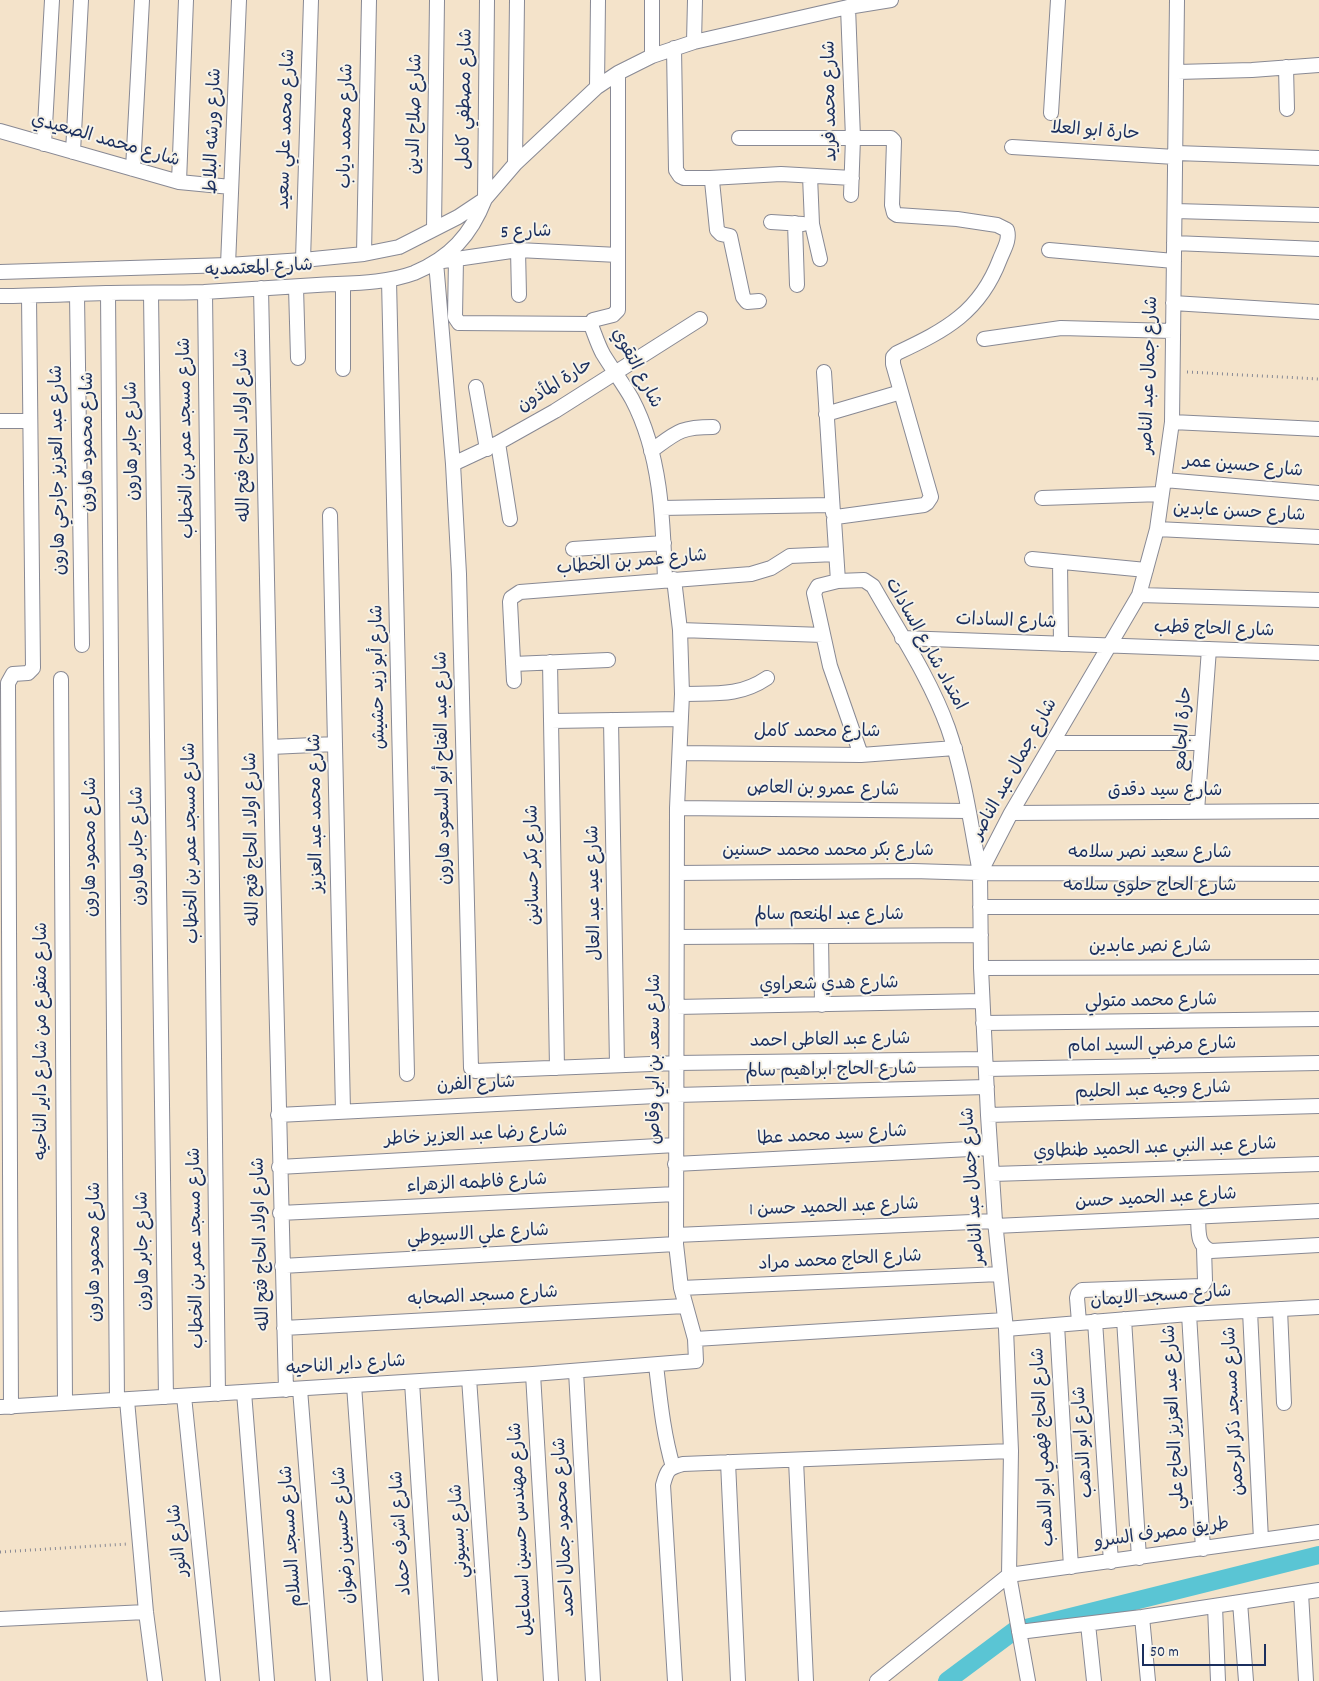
<!DOCTYPE html>
<html>
<head>
<meta charset="utf-8">
<style>
	body { margin:0 }
	#map { position:relative; width:1319px; height:1681px; overflow:hidden; background:#f4e3ca; font-family:Dekko,sans-serif }
	canvas { display:block }
	.scale { position:absolute; left:1142px; top:1644px; width:124px; height:22px; box-sizing:border-box; border:2px solid #1b2f5e; border-top:0; padding-left:6px; font-size:15px; line-height:18px; white-space:nowrap; color:#1b2f5e; -webkit-text-stroke:4px #f7f3e8; paint-order:stroke }
</style>
</head>
<body>
<div id="map">
<canvas width="1319" height="1681"></canvas>
<div class="scale">50 m</div>
</div>
<script>
const g = document.querySelector('canvas').getContext('2d');
g.lineJoin = 'round';
function stroke(path, color, width, dash) {
  g.strokeStyle = color;
  g.lineWidth = width;
  g.lineCap = dash ? 'butt' : 'round';
  g.setLineDash(dash || []);
  g.stroke(path);
}
function write(font, color, halo, rows, align = 'center') {
  g.font = font + ' Dekko,"Playpen Sans Arabic",sans-serif';
  g.lineWidth = 4;
  g.setLineDash([]);
  g.textBaseline = 'middle';
  g.strokeStyle = halo;
  g.fillStyle = color;
  for (const [text, x, y, turn = 0] of rows) {
    g.save();
    g.translate(x, y);
    g.rotate((+turn || 0) * Math.PI / 180);
    g.textAlign = isNaN(turn) ? turn : align;
    if (halo) g.strokeText(text, 0, 0);
    g.fillText(text, 0, 0);
    g.restore();
  }
}
const canal = new Path2D(`
	M 947,1681 L 1014,1631 L 1319,1555`);
const path = new Path2D(`
	M 1187,372 L 1319,379
	M 0,1552 L 127,1544`);
const street = new Path2D(`
	M 848,7 L 853,138 L 851,195
	M 694,42 L 695,0
	M 674,48 L 676,170 L 680,176 L 684,178 L 710,178 L 712,181 L 717,230 L 721,234 L 730,236 L 743,297 L 747,302 L 759,301
	M 652,56 L 652,0
	M 1286,67 L 1287,109
	M 1177,72 L 1252,70 L 1319,65
	M 618,73 L 618,310 L 613,315 L 593,320 L 591,325 C 595,335 598,345 603,354 C 612,369 623,383 632,399 C 661,454 663,519 665,580
	M 597,87 L 598,0
	M 1051,113 L 1058,0
	M 0,131 L 179,182 L 231,187
	M 739,138 L 891,138 L 894,141 L 892,205 L 894,213 L 897,215 L 957,219 L 997,225 L 1007,230 C 1010,240 1004,249 1000,259 C 980,312 946,330 897,353 L 893,357 L 893,364 L 931,497 L 927,503 L 924,505 L 836,517 L 834,520 L 838,581
	M 44,144 L 52,0
	M 1012,147 L 1175,157
	M 73,152 L 81,0
	M 1176,153 L 1319,158
	M 515,164 L 517,0
	M 133,169 L 142,0
	M 810,176 L 812,224 L 820,259
	M 710,178 L 781,174 L 852,178
	M 179,182 L 186,0
	M 1175,211 L 1319,215
	M 771,222 L 803,224
	M 795,223 L 797,285
	M 434,229 L 437,0
	M 1174,243 L 1319,249
	M 518,250 L 519,295
	M 1049,250 L 1174,261
	M 364,254 L 369,0
	M 618,255 L 518,250 L 436,262 L 453,464 L 459,574 L 471,1068 L 475,1071 L 676,1063 L 985,1059
	M 456,259 L 455,317 L 459,323 L 591,324
	M 303,260 L 311,0
	M 228,265 L 239,0
	M 0,272 L 228,265 L 303,260 L 364,254 L 399,247 L 458,217 L 485,199 L 515,164 L 597,87 L 618,73 L 652,56 L 694,42 L 848,7 L 891,0
	M 389,280 L 407,1074
	M 343,285 L 343,369
	M 296,287 L 298,358
	M 261,288 C 269,655 275,1023 286,1390
	M 205,292 L 218,1394
	M 108,293 L 117,1400
	M 151,294 L 166,1397
	M 77,295 L 82,645
	M 0,296 C 35,296 70,294 106,293 C 138,292 171,293 204,292 C 242,290 279,287 317,285 C 349,283 384,284 414,273 C 450,258 471,235 485,199 L 487,0
	M 1173,303 L 1319,312
	M 984,339 L 1061,328 L 1173,331
	M 824,372 L 833,513
	M 476,387 L 487,449
	M 826,414 L 901,392
	M 0,421 L 29,421
	M 1172,422 L 1319,429
	M 498,443 L 510,519
	M 651,451 C 677,432 680,427 713,427
	M 453,464 L 498,443 L 555,411 L 700,319
	M 1164,480 L 1319,493
	M 1042,498 L 1162,494
	M 661,508 L 832,505
	M 330,515 L 343,1111
	M 1157,529 L 1319,537
	M 573,549 L 664,543
	M 1032,559 L 1146,570
	M 1060,562 L 1061,644
	M 1139,595 L 1319,600
	M 680,630 L 823,635
	M 902,638 L 1319,653
	M 550,662 L 557,1068
	M 513,664 L 608,660
	M 61,679 L 65,1403
	M 514,681 L 510,602 L 511,598 L 520,592 L 751,574 L 771,568 L 790,556 L 836,554
	M 682,694 C 714,693 739,697 767,678
	M 611,720 L 617,1065
	M 551,721 L 681,719
	M 1052,743 L 1202,743
	M 271,747 L 335,744
	M 680,753 L 861,755 L 955,748
	M 861,755 L 830,666 L 814,593 L 818,586 L 838,581 L 864,580 L 873,586 C 899,632 930,678 948,728 C 964,774 971,825 980,873
	M 677,808 L 968,811
	M 1197,811 L 1209,649
	M 1011,813 L 1319,811
	M 677,873 L 913,871 L 980,873 L 1319,874
	M 980,907 L 1319,907
	M 821,936 L 822,1005
	M 677,937 L 981,935
	M 981,968 L 1319,967
	M 676,1007 L 982,1001
	M 983,1023 L 1319,1019
	M 986,1069 L 1319,1063
	M 278,1115 L 676,1095 L 987,1087
	M 988,1115 L 1319,1106
	M 675,1164 L 990,1148
	M 279,1167 L 676,1145
	M 992,1174 L 1319,1164
	M 280,1213 L 676,1194
	M 1198,1217 C 1199,1230 1196,1245 1211,1251 L 1319,1245
	M 995,1226 L 1319,1211
	M 676,1235 L 995,1221
	M 282,1266 L 676,1244
	M 681,1288 L 1000,1274
	M 1280,1309 L 1284,1403
	M 1250,1311 L 1261,1540
	M 1189,1314 L 1203,1549
	M 1124,1319 L 1139,1558
	M 1095,1321 L 1111,1562
	M 1079,1322 L 1077,1298 L 1078,1294 L 1082,1290 L 1202,1286 L 1205,1281 L 1204,1248
	M 1057,1325 L 1071,1567
	M 284,1328 L 685,1306
	M 1006,1329 L 1189,1314 L 1319,1307
	M 695,1339 L 1005,1320
	M 656,1365 C 660,1399 663,1433 673,1467
	M 576,1371 L 593,1681
	M 533,1374 L 551,1681
	M 469,1378 L 490,1681
	M 412,1382 L 431,1681
	M 354,1385 L 375,1681
	M 300,1389 L 323,1681
	M 244,1392 L 267,1681
	M 184,1396 L 213,1681
	M 127,1400 L 146,1612 L 155,1681
	M 0,1407 L 533,1374 L 696,1361 L 695,1339 L 681,1288 L 676,1244 L 677,808 L 682,694 L 680,630 L 674,579
	M 11,1407 L 8,683 L 13,674 L 28,673 L 33,668 L 29,296
	M 796,1460 L 806,1681
	M 728,1462 L 738,1681
	M 1009,1575 L 1319,1532
	M 1301,1593 L 1306,1681
	M 1240,1602 L 1246,1681
	M 1215,1606 L 1218,1681
	M 1142,1617 L 1148,1681
	M 0,1619 L 146,1612
	M 1088,1624 L 1094,1681
	M 1019,1632 L 1142,1617 L 1319,1590
	M 675,1681 L 663,1485 C 667,1470 668,1468 683,1464 L 1011,1451
	M 877,1681 L 1009,1575
	M 1028,1681 L 1009,1575 L 1011,1451 L 1006,1329 L 995,1221 L 988,1115 L 981,968 L 980,873 L 1011,813 L 1139,595 L 1157,529 L 1172,422 L 1177,0`);
const streetNames = [
	["شارع مصطفي كامل",467,99,-89],
	["شارع محمد فريد",832,101,-91],
	["شارع صلاح الدين",417,114,-89],
	["شارع محمد دياب",348,126,-89],
	["شارع محمد علي سعيد",288,129,-88],
	["شارع ورشه البلاط",215,131,-88],
	["حارة ابو العلا",1095,133,4],
	["شارع محمد الصعيدي",105,142,16],
	["شارع 5",526,234,-2],
	["شارع المعتمديه",259,270,-3],
	["شارع التقوي",635,369,62],
	["شارع جمال عبد الناصر",1151,375,-88],
	["حارة المأذون",556,387,-32],
	["شارع اولاد الحاج فتح الله",245,435,-91],
	["شارع مسجد عمر بن الخطاب",188,438,-91],
	["شارع جابر هارون",134,441,-91],
	["شارع محمود هارون",90,442,-90],
	["شارع حسين عمر",1243,468,5],
	["شارع عبد العزيز جارحي هارون",60,470,-91],
	["شارع حسن عابدين",1239,514,3],
	["شارع عمر بن الخطاب",632,564,-5],
	["شارع السادات",1006,623,2],
	["شارع الحاج قطب",1214,631,2],
	["امتداد شارع السادات",924,645,61],
	["شارع أبو زيد حشيش",380,677,-91],
	["حارة الجامع",1185,729,-86],
	["شارع محمد كامل",817,734],
	["شارع عبد الفتاح أبو السعود هارون",445,768,-91],
	["شارع جمال عبد الناصر",1016,770,-61],
	["شارع عمرو بن العاص",823,791,1],
	["شارع سيد دقدق",1165,793],
	["شارع محمد عبد العزيز",318,813,-91],
	["شارع اولاد الحاج فتح الله",254,839,-91],
	["شارع مسجد عمر بن الخطاب",193,843,-91],
	["شارع جابر هارون",140,846,-91],
	["شارع محمود هارون",93,847,-90],
	["شارع بكر محمد محمد حسنين",828,853],
	["شارع سعيد نصر سلامه",1150,855],
	["شارع بكر حسانين",535,865,-91],
	["شارع الحاج حلوي سلامه",1150,888],
	["شارع عيد عبد العال",596,893,-91],
	["شارع عبد المنعم سالم",829,917],
	["شارع نصر عابدين",1150,949],
	["شارع هدي شعراوي",829,986,-1],
	["شارع محمد متولي",1151,1003,-1],
	["شارع متفرع من شارع داير الناحيه",44,1041,-90],
	["شارع عبد العاطى احمد",830,1042,-1],
	["شارع مرضي السيد امام",1152,1047,-1],
	["شارع سعد بن ابي وقاص",657,1059,-90],
	["شارع الحاج ابراهيم سالم",831,1072,-1],
	["شارع الفرن",476,1086,-3],
	["شارع وجيه عبد الحليم",1153,1092,-2],
	["شارع رضا عبد العزيز خاطر",476,1137,-3],
	["شارع سيد محمد عطا",832,1137,-3],
	["شارع عبد النبي عبد الحميد طنطاوي",1155,1150,-2],
	["شارع فاطمه الزهراء",477,1185,-3],
	["شارع جمال عبد الناصر",975,1186,-94],
	["شارع عبد الحميد حسن",1156,1200,-3],
	["شارع عبد الحميد حسن 1",834,1209,-2],
	["شارع علي الاسيوطي",478,1236,-3],
	["شارع اولاد الحاج فتح الله",263,1244,-92],
	["شارع مسجد عمر بن الخطاب",198,1248,-91],
	["شارع جابر هارون",145,1251,-91],
	["شارع محمود هارون",97,1252,-90],
	["شارع الحاج محمد مراد",840,1262,-3],
	["شارع مسجد الصحابه",483,1298,-3],
	["شارع مسجد الايمان",1161,1298,-4],
	["شارع داير الناحيه",346,1367,-4],
	["شارع مسجد ذكر الرحمن",1236,1411,-93],
	["شارع عبد العزيز الحاج علي",1176,1417,-93],
	["شارع ابو الدهب",1085,1442,-94],
	["شارع الحاج فهمي ابو الدهب",1045,1447,-93],
	["شارع محمود جمال احمد",566,1527,-93],
	["شارع مهندس حسين اسماعيل",523,1529,-93],
	["شارع بسيوني",461,1531,-94],
	["شارع اشرف حماد",403,1533,-94],
	["شارع حسين رضوان",346,1535,-94],
	["طريق مصرف السرو",1162,1535,-8],
	["شارع مسجد السلام",293,1536,-94],
	["شارع النور",180,1540,-96]
];
stroke(canal, '#5ac5d4', 18);
stroke(street, '#888994', 16);
stroke(path, '#888994', 3, [1, 4]);
stroke(street, '#fff', 14);
write('18px', '#1b2f5e', '#f7f3e8', streetNames);
</script>
</body>
</html>
